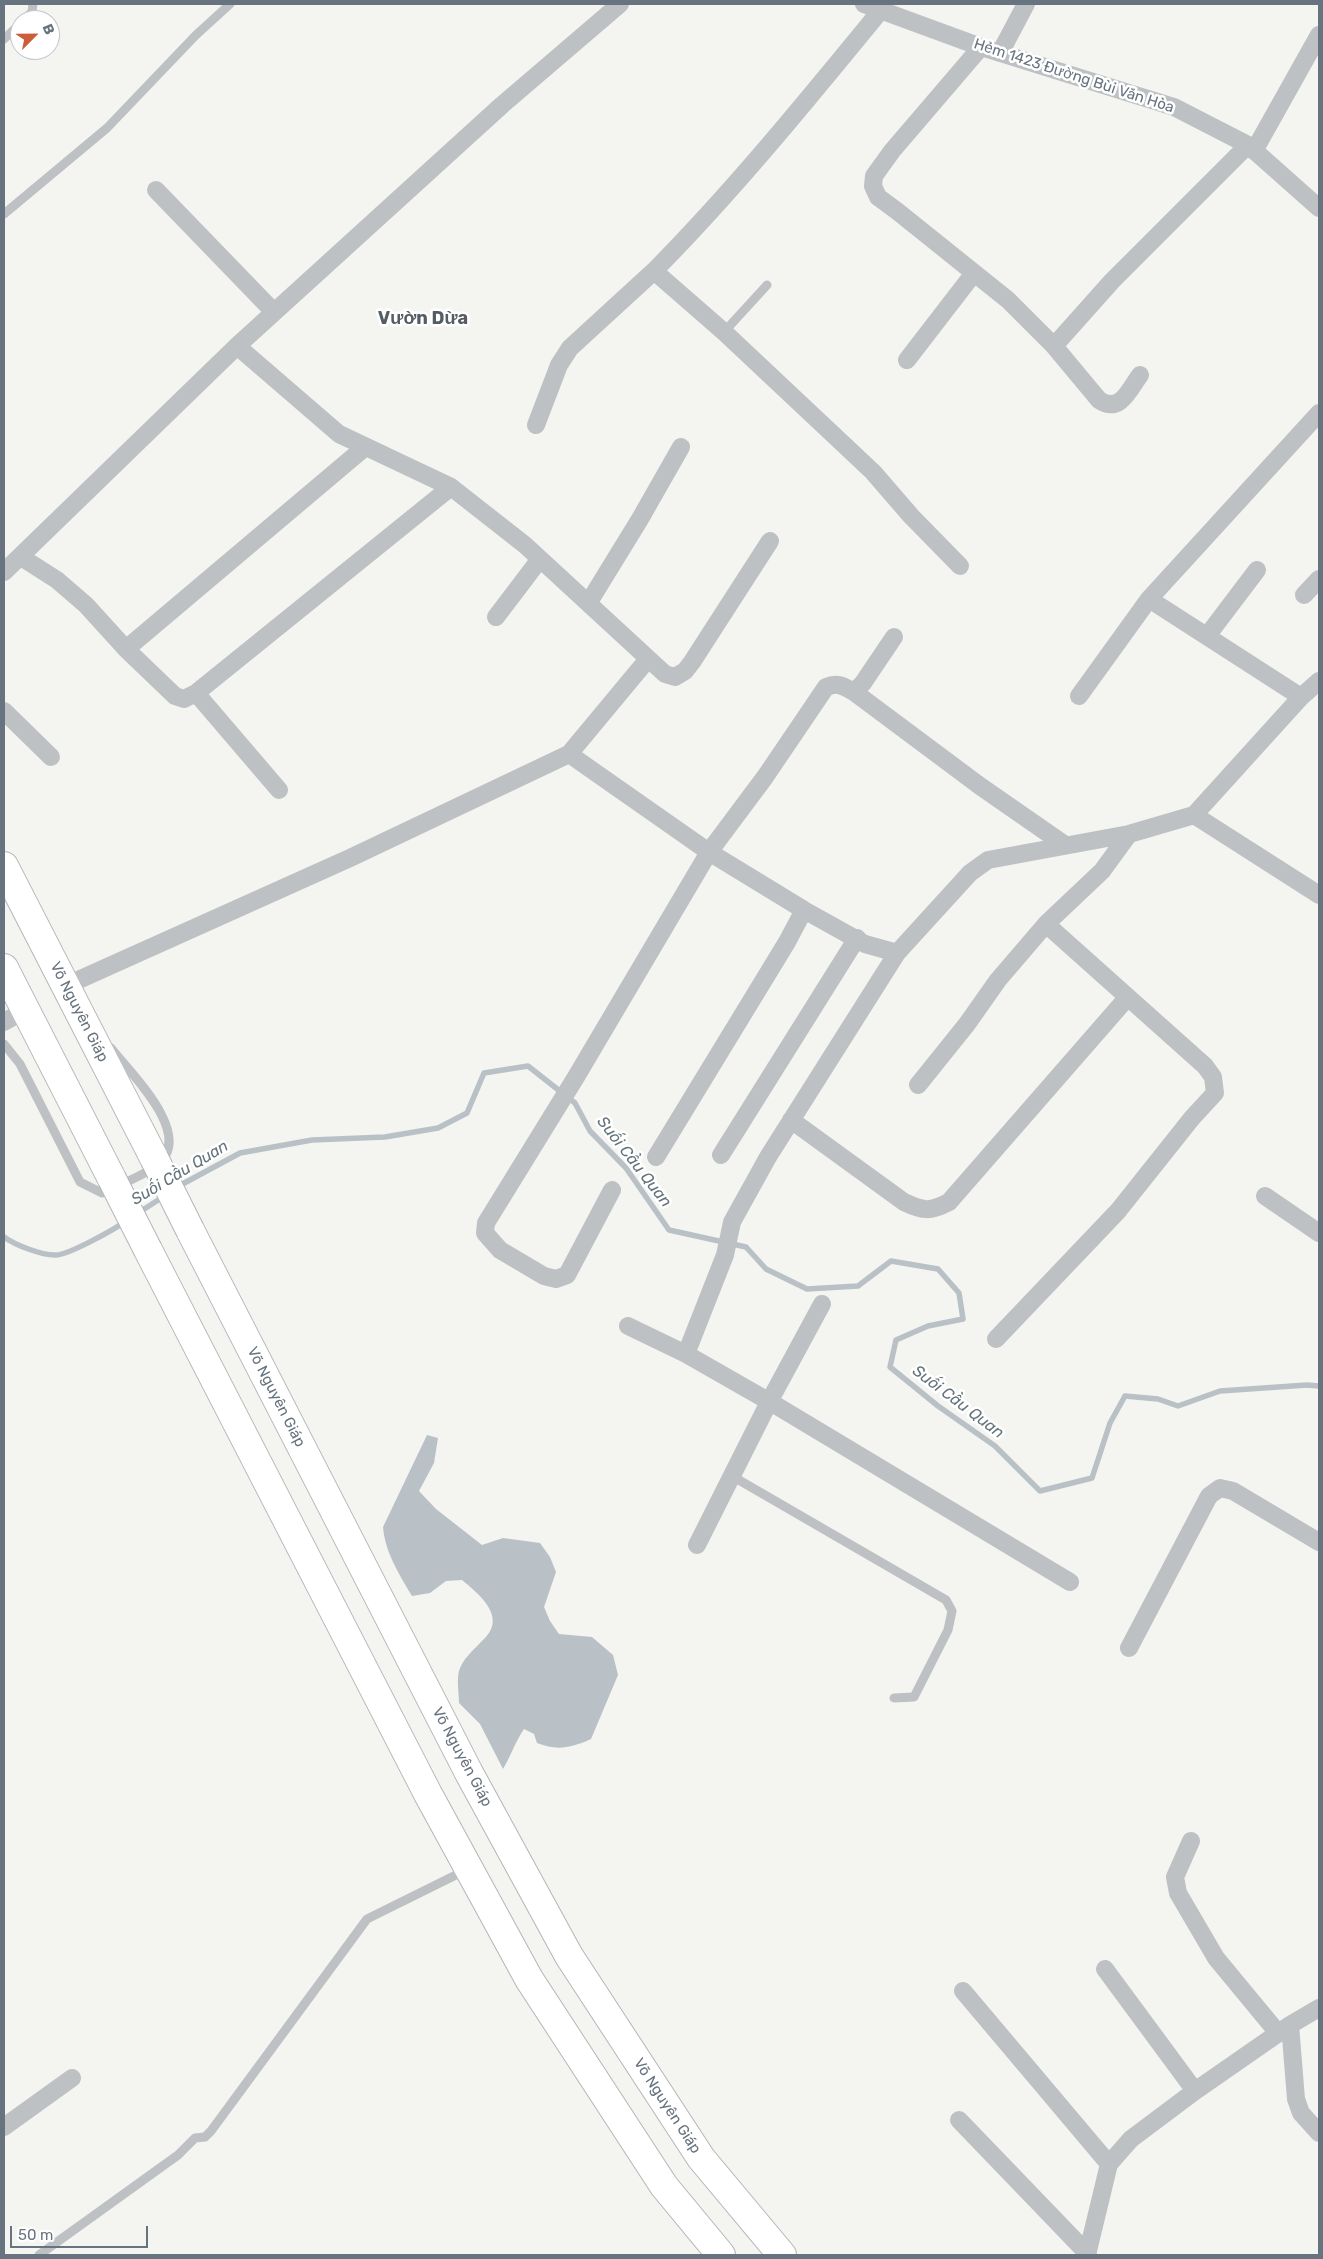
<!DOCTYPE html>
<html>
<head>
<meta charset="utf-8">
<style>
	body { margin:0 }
	#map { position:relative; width:1323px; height:2259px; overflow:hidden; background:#f4f4f1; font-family:Rubik,sans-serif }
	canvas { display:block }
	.frame { position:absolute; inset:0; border:5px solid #67737e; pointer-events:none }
	.north { position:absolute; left:10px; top:10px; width:50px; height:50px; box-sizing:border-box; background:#fff; border:1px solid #c2c7cb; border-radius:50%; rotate:67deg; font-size:14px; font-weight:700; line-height:20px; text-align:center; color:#67737e }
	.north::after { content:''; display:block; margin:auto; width:18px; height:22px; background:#cc5d39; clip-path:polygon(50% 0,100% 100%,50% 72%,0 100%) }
	.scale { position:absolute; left:10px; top:2226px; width:138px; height:22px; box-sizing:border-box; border:2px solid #67737e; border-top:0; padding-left:6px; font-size:15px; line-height:18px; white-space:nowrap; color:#67737e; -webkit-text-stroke:4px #fff; paint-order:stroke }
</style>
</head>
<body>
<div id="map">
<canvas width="1323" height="2259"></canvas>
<div class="frame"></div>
<div class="north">B</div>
<div class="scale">50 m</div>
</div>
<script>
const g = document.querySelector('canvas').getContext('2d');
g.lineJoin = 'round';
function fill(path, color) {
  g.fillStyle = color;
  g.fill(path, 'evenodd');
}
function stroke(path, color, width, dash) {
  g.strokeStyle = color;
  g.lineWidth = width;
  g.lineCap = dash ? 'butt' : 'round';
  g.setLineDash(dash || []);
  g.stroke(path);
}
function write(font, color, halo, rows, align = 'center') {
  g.font = font + ' Rubik,sans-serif';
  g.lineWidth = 5;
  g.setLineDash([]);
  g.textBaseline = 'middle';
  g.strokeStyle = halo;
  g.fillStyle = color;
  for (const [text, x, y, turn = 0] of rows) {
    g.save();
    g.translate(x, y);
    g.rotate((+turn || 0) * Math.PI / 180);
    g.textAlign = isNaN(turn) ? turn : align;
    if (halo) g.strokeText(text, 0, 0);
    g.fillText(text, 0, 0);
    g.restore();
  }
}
const water = new Path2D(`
	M 427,1435 L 438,1438 L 434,1463 L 419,1491 L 436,1509 L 482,1545 L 503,1538 L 540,1543 L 550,1557 L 556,1572 L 544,1607 L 550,1621 L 559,1634 L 592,1637 L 613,1655 L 618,1675 L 591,1739 C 571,1748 557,1751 537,1743 L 534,1734 L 524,1729 C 515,1742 511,1756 503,1769 L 480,1724 L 459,1703 C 459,1693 456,1677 460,1668 C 466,1654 480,1645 489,1633 C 503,1612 475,1591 462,1580 L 446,1581 L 430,1593 L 412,1596 C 399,1574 385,1552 383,1527 Z`);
const stream = new Path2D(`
	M 177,1187 L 240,1153 L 312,1140 L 385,1137 L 438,1128 L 467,1113 L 484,1073 L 528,1066 L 575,1103 L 590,1131 L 626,1168 L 669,1230 L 746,1247 L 766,1269 L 807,1289 L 858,1286 L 891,1261 L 938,1269 L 959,1293 L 963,1319 L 928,1326 L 896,1340 L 890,1367 L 938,1406 L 995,1446 L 1040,1491 L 1092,1478 L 1110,1423 L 1125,1396 L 1158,1399 L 1178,1406 L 1220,1391 L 1307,1385 L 1319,1386
	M 138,1213 L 166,1195
	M 4,1237 C 15,1245 41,1255 55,1255 C 67,1256 115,1229 126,1221`);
const service = new Path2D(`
	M 24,20 L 32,12 L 33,4
	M 4,39 L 20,24
	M 4,214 L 107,128 L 196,35 L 230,4
	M 724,332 L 767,285
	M 4,1044 L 20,1064 L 80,1182 L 102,1193 C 120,1184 142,1177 157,1165 C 196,1135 130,1073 111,1048
	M 732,1476 L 946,1600 L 952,1611 L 948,1630 L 914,1697 L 894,1698
	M 39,2255 L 178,2155 L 195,2138 L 205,2137 L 211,2131 L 367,1919 L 466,1870`);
const minor = new Path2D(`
	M 864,4 L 981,47 L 1174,107 L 1248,145 L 1319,208
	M 881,10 C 808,99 735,189 654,271 L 724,332 L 873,472 L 911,516 L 960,566
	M 981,47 L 892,151 L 874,176 L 873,186 L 878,197 L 897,211 L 1008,300 L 1054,346 L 1099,400 C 1120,414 1129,390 1140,375
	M 1000,53 L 1026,4
	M 1254,151 L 1319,35
	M 156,190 L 274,312
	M 237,346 L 339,434 L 451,487 L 525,545 L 665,674 L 675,677 L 685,671 L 692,662 L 770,541
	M 1054,346 L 1112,281 L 1248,145
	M 907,360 L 974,273
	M 536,425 L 559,365 L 570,348 L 654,271
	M 21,557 L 57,580 L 86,605 L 126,649 L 175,696 L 184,699 L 196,693 L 451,487
	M 4,572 L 237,346 L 502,105 L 620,4
	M 1304,595 L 1319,579
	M 1149,599 L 1301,697
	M 589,602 L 640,519 L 681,447
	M 496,617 L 540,559
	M 1207,636 L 1257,570
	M 894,637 L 863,683 L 854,692 L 980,786 L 1065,845
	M 126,649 L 364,448
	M 196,693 L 279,790
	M 1079,696 L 1149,599 L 1319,413
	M 4,711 L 51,757
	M 569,754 L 648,659
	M 1194,815 L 1319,895
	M 65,986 L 350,858 L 569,754 L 709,852 L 804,910 L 865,944 L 897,953 L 970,873 L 988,860 L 1129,834 L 1194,815 L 1301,697 L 1319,681
	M 4,1022 L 25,1010
	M 918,1085 L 967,1024 L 998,980 L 1046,924 L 1102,871 L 1129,834
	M 791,1120 L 904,1202 C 923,1211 930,1212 949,1202 L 1127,998
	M 721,1155 L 857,938
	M 656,1157 L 787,942 L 804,910
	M 612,1190 L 567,1275 L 556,1279 L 544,1276 L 500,1250 L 485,1233 L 486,1223 L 576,1077 L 709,852 L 765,777 L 826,687 C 838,682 843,686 854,692
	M 1265,1196 L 1319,1233
	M 628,1326 L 686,1354 L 777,1406 L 1070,1582
	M 996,1339 L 1118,1211 L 1192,1118 L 1215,1093 L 1213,1077 L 1205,1066 L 1046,924
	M 686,1354 L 725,1255 L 732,1222 L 768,1157 L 897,953
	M 697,1545 L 769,1402 L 822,1304
	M 1129,1648 L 1209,1496 L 1220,1488 L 1233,1491 L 1319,1542
	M 1191,1841 L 1175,1877 L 1178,1893 L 1216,1958 L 1278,2033
	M 1105,1969 L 1195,2091
	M 963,1991 L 1109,2164
	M 1290,2025 L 1296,2099 L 1301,2113 L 1319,2133
	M 959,2120 L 1088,2254
	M 4,2127 L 72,2078
	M 1087,2255 L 1109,2164 L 1131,2139 L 1195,2091 L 1290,2025 L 1319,2008`);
const trunk = new Path2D(`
	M 4,866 L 154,1158
	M 4,968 L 112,1179
	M 190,1230 L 469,1773 L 569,1956 L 701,2158 L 782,2255
	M 148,1250 L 428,1794 L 529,1979 L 664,2186 L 721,2255`);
const trunkBridge = new Path2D(`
	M 154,1158 L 190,1230
	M 112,1179 L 148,1250`);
const streetNames = [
	["Hẻm 1423 Đường Bùi Văn Hòa",1074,76,18],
	["Võ Nguyên Giáp",79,1012,63],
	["Võ Nguyên Giáp",276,1397,63],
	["Võ Nguyên Giáp",462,1757,62],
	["Võ Nguyên Giáp",667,2106,57]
];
const waterNames = [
	["Suối Cầu Quan",634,1162,52],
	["Suối Cầu Quan",180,1173,-31],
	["Suối Cầu Quan",958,1402,37]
];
const quarterNames = [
	["Vườn Dừa",423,319]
];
fill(water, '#b9c1c6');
stroke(stream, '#b9c1c6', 5.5);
stroke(trunk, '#b3b5b8', 30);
stroke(service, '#bec1c4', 9);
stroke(minor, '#bec1c4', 18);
stroke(trunk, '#fff', 28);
stroke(trunkBridge, '#b3b5b8', 30, []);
stroke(trunkBridge, '#fff', 28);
write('15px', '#67737e', '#fff', streetNames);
write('italic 16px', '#63747b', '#fff', waterNames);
write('bold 18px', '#545c64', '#fff', quarterNames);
</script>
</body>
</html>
